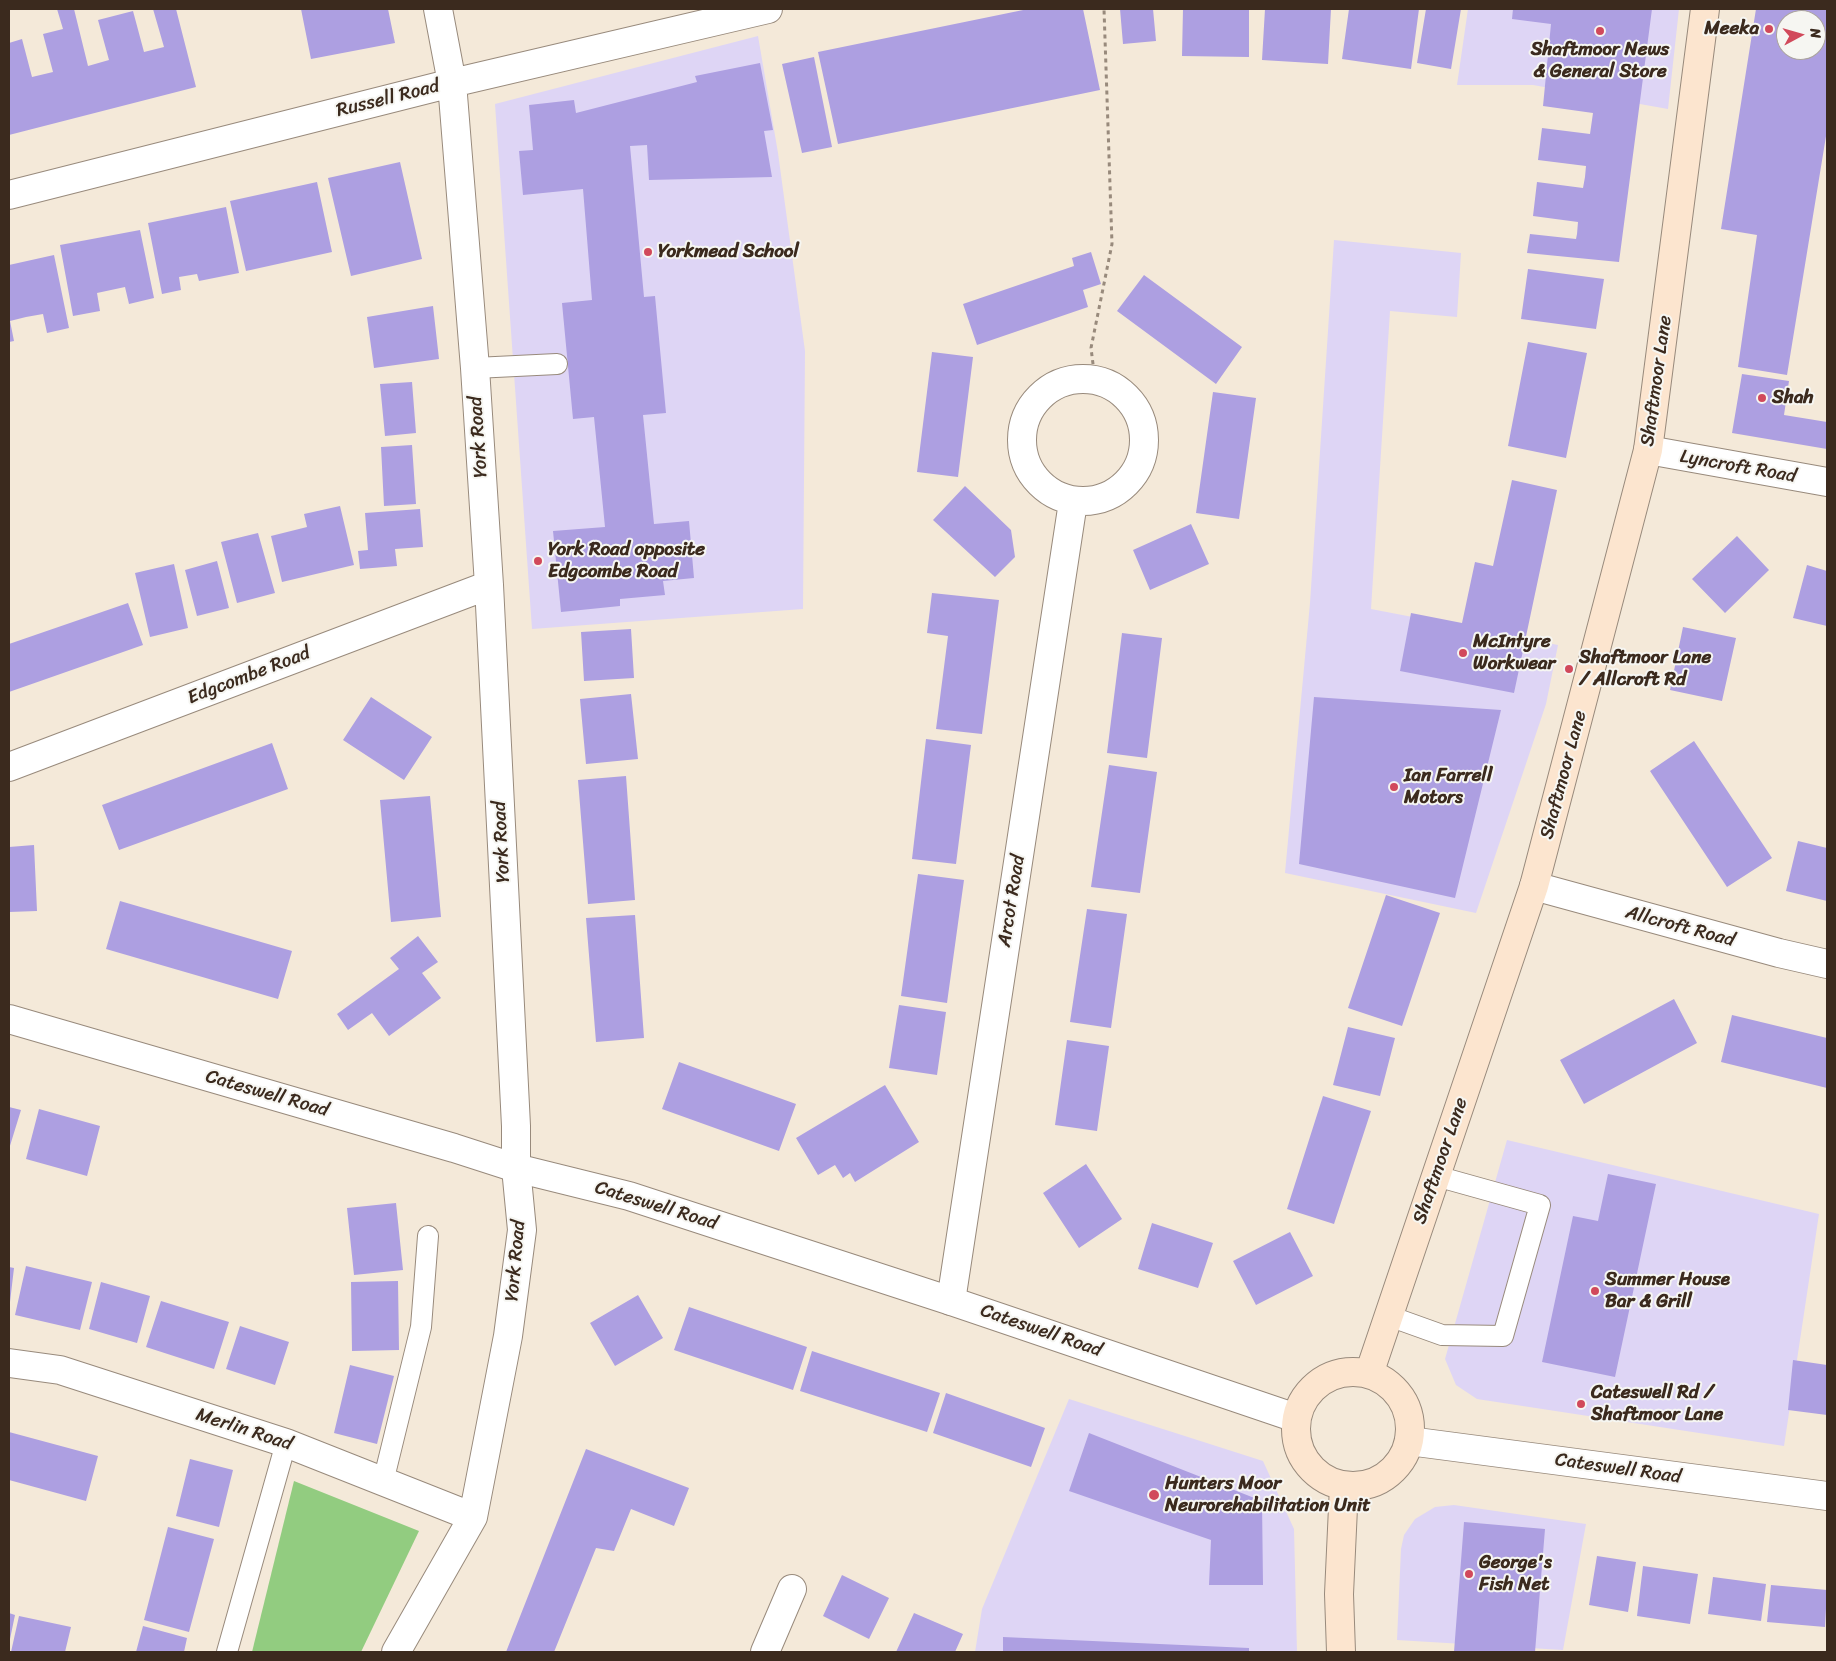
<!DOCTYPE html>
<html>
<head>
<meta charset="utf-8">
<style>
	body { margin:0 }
	#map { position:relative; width:1836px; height:1661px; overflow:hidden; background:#f4e9d9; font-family:Sriracha,sans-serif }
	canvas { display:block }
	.frame { position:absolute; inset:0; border:10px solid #3b2a1e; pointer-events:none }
	.north { position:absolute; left:1776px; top:10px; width:50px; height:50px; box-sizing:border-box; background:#f6f6f2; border:1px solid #aba49d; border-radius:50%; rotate:84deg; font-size:14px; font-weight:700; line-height:20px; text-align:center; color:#3b2a1e }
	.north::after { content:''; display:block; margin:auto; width:18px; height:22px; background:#d1495b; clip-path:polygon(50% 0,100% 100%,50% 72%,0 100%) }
</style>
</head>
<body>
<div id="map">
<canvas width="1836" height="1661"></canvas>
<div class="frame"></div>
<div class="north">N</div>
</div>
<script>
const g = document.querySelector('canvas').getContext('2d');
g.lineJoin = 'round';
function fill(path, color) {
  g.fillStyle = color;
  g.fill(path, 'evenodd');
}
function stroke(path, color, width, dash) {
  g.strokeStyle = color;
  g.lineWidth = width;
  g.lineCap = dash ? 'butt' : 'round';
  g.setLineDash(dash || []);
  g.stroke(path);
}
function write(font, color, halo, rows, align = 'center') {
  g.font = font + ' Sriracha,sans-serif';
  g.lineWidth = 4;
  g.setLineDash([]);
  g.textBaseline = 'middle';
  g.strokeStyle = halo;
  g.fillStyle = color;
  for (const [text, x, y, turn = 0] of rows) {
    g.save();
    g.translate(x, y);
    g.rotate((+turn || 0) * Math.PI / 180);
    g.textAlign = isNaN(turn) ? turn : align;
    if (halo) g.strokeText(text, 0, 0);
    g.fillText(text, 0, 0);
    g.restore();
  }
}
const built = new Path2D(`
	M 1468,9 L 1679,9 L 1668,109 L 1533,85 L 1457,85 Z
	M 758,36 L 778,153 L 805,351 L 803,609 L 532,629 L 495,104 Z
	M 1334,240 L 1461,253 L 1457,317 L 1390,311 L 1371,609 L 1558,645 L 1546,704 L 1476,913 L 1285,873 L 1310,603 Z
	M 1507,1140 L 1819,1214 L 1784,1446 L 1477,1399 L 1456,1385 L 1445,1359 Z
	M 1069,1399 L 1263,1461 L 1294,1529 L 1297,1652 L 975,1652 L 982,1609 Z
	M 1454,1505 L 1586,1524 L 1563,1650 L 1397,1640 L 1401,1549 L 1404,1535 L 1415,1519 L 1435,1507 Z`);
const green = new Path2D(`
	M 294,1481 L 419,1531 L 361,1652 L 252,1652 Z`);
const building = new Path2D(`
	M 57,9 L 74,9 L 88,66 L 109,60 L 98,20 L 133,11 L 144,52 L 164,47 L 153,9 L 176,9 L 196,87 L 9,135 L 9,43 L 22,39 L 32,77 L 53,72 L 43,34 L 63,29 Z
	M 301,9 L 388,9 L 395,43 L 311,59 Z
	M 1028,9 L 1083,9 L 1100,90 L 838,144 L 818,52 Z
	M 1120,9 L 1153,9 L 1156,41 L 1123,44 Z
	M 1183,9 L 1249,9 L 1249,57 L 1182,56 Z
	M 1265,9 L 1331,9 L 1328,64 L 1262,60 Z
	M 1349,9 L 1419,9 L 1411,69 L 1342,59 Z
	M 1426,9 L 1461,9 L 1451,69 L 1417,63 Z
	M 1513,9 L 1652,9 L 1619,262 L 1527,253 L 1530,234 L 1576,239 L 1577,234 L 1578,222 L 1533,216 L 1537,182 L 1583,188 L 1585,177 L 1586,166 L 1538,160 L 1542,128 L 1590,134 L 1593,113 L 1543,106 L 1551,24 L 1512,19 Z
	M 1756,9 L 1827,10 L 1827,130 L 1787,375 L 1738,367 L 1757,235 L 1721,229 ZM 1786,20 L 1816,20 L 1816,50 L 1786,50 Z
	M 814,57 L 832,147 L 802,153 L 782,64 Z
	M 760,63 L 773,130 L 764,131 L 772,177 L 649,180 L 647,145 L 630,146 L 644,297 L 655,296 L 666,413 L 643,415 L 654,524 L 689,521 L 694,578 L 663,581 L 665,595 L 620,599 L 620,606 L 561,612 L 553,531 L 605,527 L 594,417 L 573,419 L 562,303 L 592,300 L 583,189 L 523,195 L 519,151 L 533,150 L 529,105 L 574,100 L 576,113 L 697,82 L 695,76 Z
	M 400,162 L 422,259 L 351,276 L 328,178 Z
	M 317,182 L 332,252 L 246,271 L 230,201 Z
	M 226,207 L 239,273 L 199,281 L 197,274 L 179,277 L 181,290 L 162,294 L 148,223 Z
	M 140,230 L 154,298 L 129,304 L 125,287 L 97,293 L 100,311 L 73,316 L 60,245 Z
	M 1091,252 L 1101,284 L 1083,290 L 1088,307 L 977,345 L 963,304 L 1074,266 L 1072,258 Z
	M 54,255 L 69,328 L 47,333 L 43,314 L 26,317 L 10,321 L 14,341 L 9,342 L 9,265 Z
	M 1528,269 L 1604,279 L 1596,329 L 1521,319 Z
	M 1144,275 L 1242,347 L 1216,384 L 1117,311 Z
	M 433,306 L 439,359 L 374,368 L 367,317 Z
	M 1528,342 L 1587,353 L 1566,458 L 1508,446 Z
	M 932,352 L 973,357 L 958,477 L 917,472 Z
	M 1742,374 L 1789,381 L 1784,415 L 1827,422 L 1827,449 L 1732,433 Z
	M 412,382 L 416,433 L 385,436 L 380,384 Z
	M 1213,392 L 1256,398 L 1239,519 L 1196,513 Z
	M 412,445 L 416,504 L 384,506 L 381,447 Z
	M 1512,480 L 1557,490 L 1514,693 L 1400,671 L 1411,613 L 1462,623 L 1475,562 L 1493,566 Z
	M 965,486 L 1011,530 L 1015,557 L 995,577 L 933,520 Z
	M 340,506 L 354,565 L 282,582 L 271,536 L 307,527 L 304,514 Z
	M 420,509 L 423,547 L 395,549 L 397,566 L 360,569 L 358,551 L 368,550 L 365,513 Z
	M 1191,524 L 1209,564 L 1150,590 L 1133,550 Z
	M 258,533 L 275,593 L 237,603 L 221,542 Z
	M 1737,536 L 1769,570 L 1725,613 L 1692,579 Z
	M 217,561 L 229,608 L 197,616 L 185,570 Z
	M 174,564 L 188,628 L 150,637 L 135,573 Z
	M 1807,565 L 1827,571 L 1827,626 L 1793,618 Z
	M 932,593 L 999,600 L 982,734 L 936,729 L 948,636 L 927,633 Z
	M 128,603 L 143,645 L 9,692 L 9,644 Z
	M 1683,627 L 1736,638 L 1722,701 L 1670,690 Z
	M 631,629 L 634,678 L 584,681 L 581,632 Z
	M 1122,633 L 1162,638 L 1147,758 L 1107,753 Z
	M 631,694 L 638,759 L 586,764 L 580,699 Z
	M 371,697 L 432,737 L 404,780 L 343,740 Z
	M 1314,697 L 1501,710 L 1455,898 L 1299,864 Z
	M 926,739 L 971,745 L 956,864 L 912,859 Z
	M 1694,741 L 1772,858 L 1727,887 L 1650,771 Z
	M 272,743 L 288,789 L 119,850 L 102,805 Z
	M 1109,765 L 1157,772 L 1140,893 L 1091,887 Z
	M 626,776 L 635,900 L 588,904 L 578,780 Z
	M 430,796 L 441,917 L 391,922 L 380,800 Z
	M 1798,841 L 1827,848 L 1827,901 L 1786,891 Z
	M 34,845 L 37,911 L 9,912 L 9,847 Z
	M 918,874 L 964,880 L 947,1003 L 901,996 Z
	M 1386,895 L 1440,913 L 1402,1026 L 1348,1008 Z
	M 120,901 L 292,951 L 278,999 L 106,949 Z
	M 1087,909 L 1127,914 L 1111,1028 L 1070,1022 Z
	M 635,915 L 644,1038 L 596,1042 L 586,918 Z
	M 418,936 L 438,962 L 422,973 L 441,998 L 389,1036 L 372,1013 L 348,1030 L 337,1014 L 399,969 L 390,958 Z
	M 1674,999 L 1697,1043 L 1584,1104 L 1560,1060 Z
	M 899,1005 L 946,1012 L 937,1075 L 889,1068 Z
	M 1732,1015 L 1827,1038 L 1827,1088 L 1721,1062 Z
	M 1348,1027 L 1395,1038 L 1380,1096 L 1333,1085 Z
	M 1067,1040 L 1109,1046 L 1097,1131 L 1055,1125 Z
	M 679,1062 L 796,1104 L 779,1151 L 662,1109 Z
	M 885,1085 L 919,1142 L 855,1182 L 850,1173 L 843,1178 L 835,1165 L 818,1175 L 796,1138 Z
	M 1323,1096 L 1371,1111 L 1334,1224 L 1287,1209 Z
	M 9,1107 L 21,1110 L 9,1149 Z
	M 39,1109 L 100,1126 L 87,1176 L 26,1159 Z
	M 1086,1164 L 1122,1219 L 1079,1248 L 1043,1193 Z
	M 1608,1174 L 1656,1184 L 1615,1377 L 1542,1362 L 1573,1216 L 1598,1221 Z
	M 396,1203 L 403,1270 L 354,1275 L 347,1208 Z
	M 1152,1223 L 1213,1243 L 1198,1288 L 1138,1269 Z
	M 1290,1232 L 1313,1276 L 1256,1305 L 1233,1261 Z
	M 26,1266 L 92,1282 L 80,1330 L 15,1315 Z
	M 9,1267 L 14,1268 L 10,1302 L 9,1302 Z
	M 398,1281 L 399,1350 L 352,1351 L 351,1282 Z
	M 101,1282 L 150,1296 L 137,1343 L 89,1329 Z
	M 638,1295 L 663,1338 L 615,1366 L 590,1323 Z
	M 161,1301 L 229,1322 L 214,1369 L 146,1347 Z
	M 689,1307 L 807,1347 L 793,1390 L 674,1350 Z
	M 240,1326 L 289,1342 L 275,1385 L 226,1369 Z
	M 812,1351 L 940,1393 L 927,1432 L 800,1391 Z
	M 1793,1360 L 1827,1365 L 1827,1415 L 1788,1410 Z
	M 350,1365 L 394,1376 L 377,1444 L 334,1433 Z
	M 946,1393 L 1045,1428 L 1031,1467 L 933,1433 Z
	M 9,1432 L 98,1456 L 86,1501 L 9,1480 Z
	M 1089,1433 L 1262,1501 L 1263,1585 L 1209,1585 L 1211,1540 L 1069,1491 Z
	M 586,1449 L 689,1488 L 674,1526 L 631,1509 L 614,1551 L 596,1548 L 554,1652 L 506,1652 Z
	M 190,1459 L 233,1470 L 219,1527 L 176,1516 Z
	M 1464,1522 L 1545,1529 L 1535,1652 L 1454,1652 Z
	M 168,1527 L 214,1539 L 189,1632 L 144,1620 Z
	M 1597,1556 L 1636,1562 L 1628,1612 L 1589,1605 Z
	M 1643,1566 L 1698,1574 L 1690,1624 L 1637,1616 Z
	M 842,1575 L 889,1598 L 869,1639 L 823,1616 Z
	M 1713,1577 L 1766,1584 L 1761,1621 L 1708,1614 Z
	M 1771,1585 L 1827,1590 L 1825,1627 L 1767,1622 Z
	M 9,1613 L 15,1615 L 10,1639 L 9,1639 Z
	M 914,1613 L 963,1634 L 955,1652 L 896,1652 Z
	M 19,1616 L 71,1627 L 65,1652 L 11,1652 Z
	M 143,1626 L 187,1638 L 184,1652 L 136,1652 Z
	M 1003,1637 L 1249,1648 L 1249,1652 L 1003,1652 Z`);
const path = new Path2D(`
	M 1095,380 L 1091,348 L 1112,244 L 1104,9`);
const service = new Path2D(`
	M 475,368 L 557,364
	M 1389,1316 L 1442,1335 L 1503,1336 L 1540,1205 L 1436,1176
	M 383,1482 L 421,1327 L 428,1236
	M 227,1652 L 286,1443`);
const minor = new Path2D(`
	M 9,195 L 452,83 L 768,9
	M1022 440a61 61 0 1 1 122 0a61 61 0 1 1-122 0Z
	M 1648,450 L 1827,482
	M 9,767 L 489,585
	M 1534,886 L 1779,953 L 1827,964
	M 951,1301 L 1073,502
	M 9,1363 L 60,1370 L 286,1443 L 473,1517
	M 396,1652 L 473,1517 L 508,1336 L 522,1230 L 516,1168 L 516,1126 L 489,585 L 475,368 L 452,83 L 438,9
	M 765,1652 L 792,1589`);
const tertiary = new Path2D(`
	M 9,1019 L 454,1148 L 516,1168 L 629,1196 L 951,1301 L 1296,1418
	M 1409,1441 L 1827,1496`);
const secondary = new Path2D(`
	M1296 1429a57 57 0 1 1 114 0a57 57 0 1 1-114 0Z
	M 1369,1374 L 1534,886 L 1648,450 L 1705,9
	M 1341,1652 L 1339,1594 L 1344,1486`);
const markers = [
	[1769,29,5,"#d1495b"],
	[1600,31,5,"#d1495b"],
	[648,252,5,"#d1495b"],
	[1762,398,5,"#d1495b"],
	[538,561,5,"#d1495b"],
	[1463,653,5,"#d1495b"],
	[1569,669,5,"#d1495b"],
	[1394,787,5,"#d1495b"],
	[1595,1291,5,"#d1495b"],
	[1581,1404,5,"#d1495b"],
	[1154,1495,6,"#d1495b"],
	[1469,1574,5,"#d1495b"]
];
const poiNames = [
	["Meeka",1759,29,"right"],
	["Shaftmoor News",1600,50,"center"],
	["& General Store",1600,72,"center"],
	["Yorkmead School",658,252],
	["Shah",1772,398],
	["York Road opposite",548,550],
	["Edgcombe Road",548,572],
	["McIntyre",1473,642],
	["Workwear",1473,664],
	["Shaftmoor Lane",1579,658],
	["/ Allcroft Rd",1579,680],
	["Ian Farrell",1404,776],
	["Motors",1404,798],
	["Summer House",1605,1280],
	["Bar & Grill",1605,1302],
	["Cateswell Rd /",1591,1393],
	["Shaftmoor Lane",1591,1415],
	["Hunters Moor",1165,1484],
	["Neurorehabilitation Unit",1165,1506],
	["George's",1479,1563],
	["Fish Net",1479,1585]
];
const streetNames = [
	["Russell Road",388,99,-14],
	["Shaftmoor Lane",1657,381,-82],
	["York Road",479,437,-94],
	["Lyncroft Road",1738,467,10],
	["Edgcombe Road",249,676,-21],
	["Shaftmoor Lane",1564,775,-75],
	["York Road",502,842,-93],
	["Arcot Road",1012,901,-81],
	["Allcroft Road",1680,927,15],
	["Cateswell Road",267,1094,16],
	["Shaftmoor Lane",1441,1161,-71],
	["Cateswell Road",656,1206,17],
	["York Road",516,1261,-85],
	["Cateswell Road",1041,1331,19],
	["Merlin Road",244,1430,18],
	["Cateswell Road",1618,1469,8]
];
fill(built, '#ded5f5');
fill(green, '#92cc80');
fill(building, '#ad9fe1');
stroke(service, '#988a7c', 22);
stroke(minor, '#988a7c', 30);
stroke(tertiary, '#988a7c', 30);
stroke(secondary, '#988a7c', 30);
stroke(path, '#988a7c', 3, [4, 4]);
stroke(service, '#fff', 20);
stroke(minor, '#fff', 28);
stroke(tertiary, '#fff', 28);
stroke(secondary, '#fce5cf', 28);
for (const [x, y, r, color] of markers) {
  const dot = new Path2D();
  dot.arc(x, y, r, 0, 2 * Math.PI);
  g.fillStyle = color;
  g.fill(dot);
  stroke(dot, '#f6f6f2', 2);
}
write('bold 19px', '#3b2a1e', '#f6f6f2', poiNames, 'left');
write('19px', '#3b2a1e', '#f6f6f2', streetNames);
</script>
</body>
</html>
